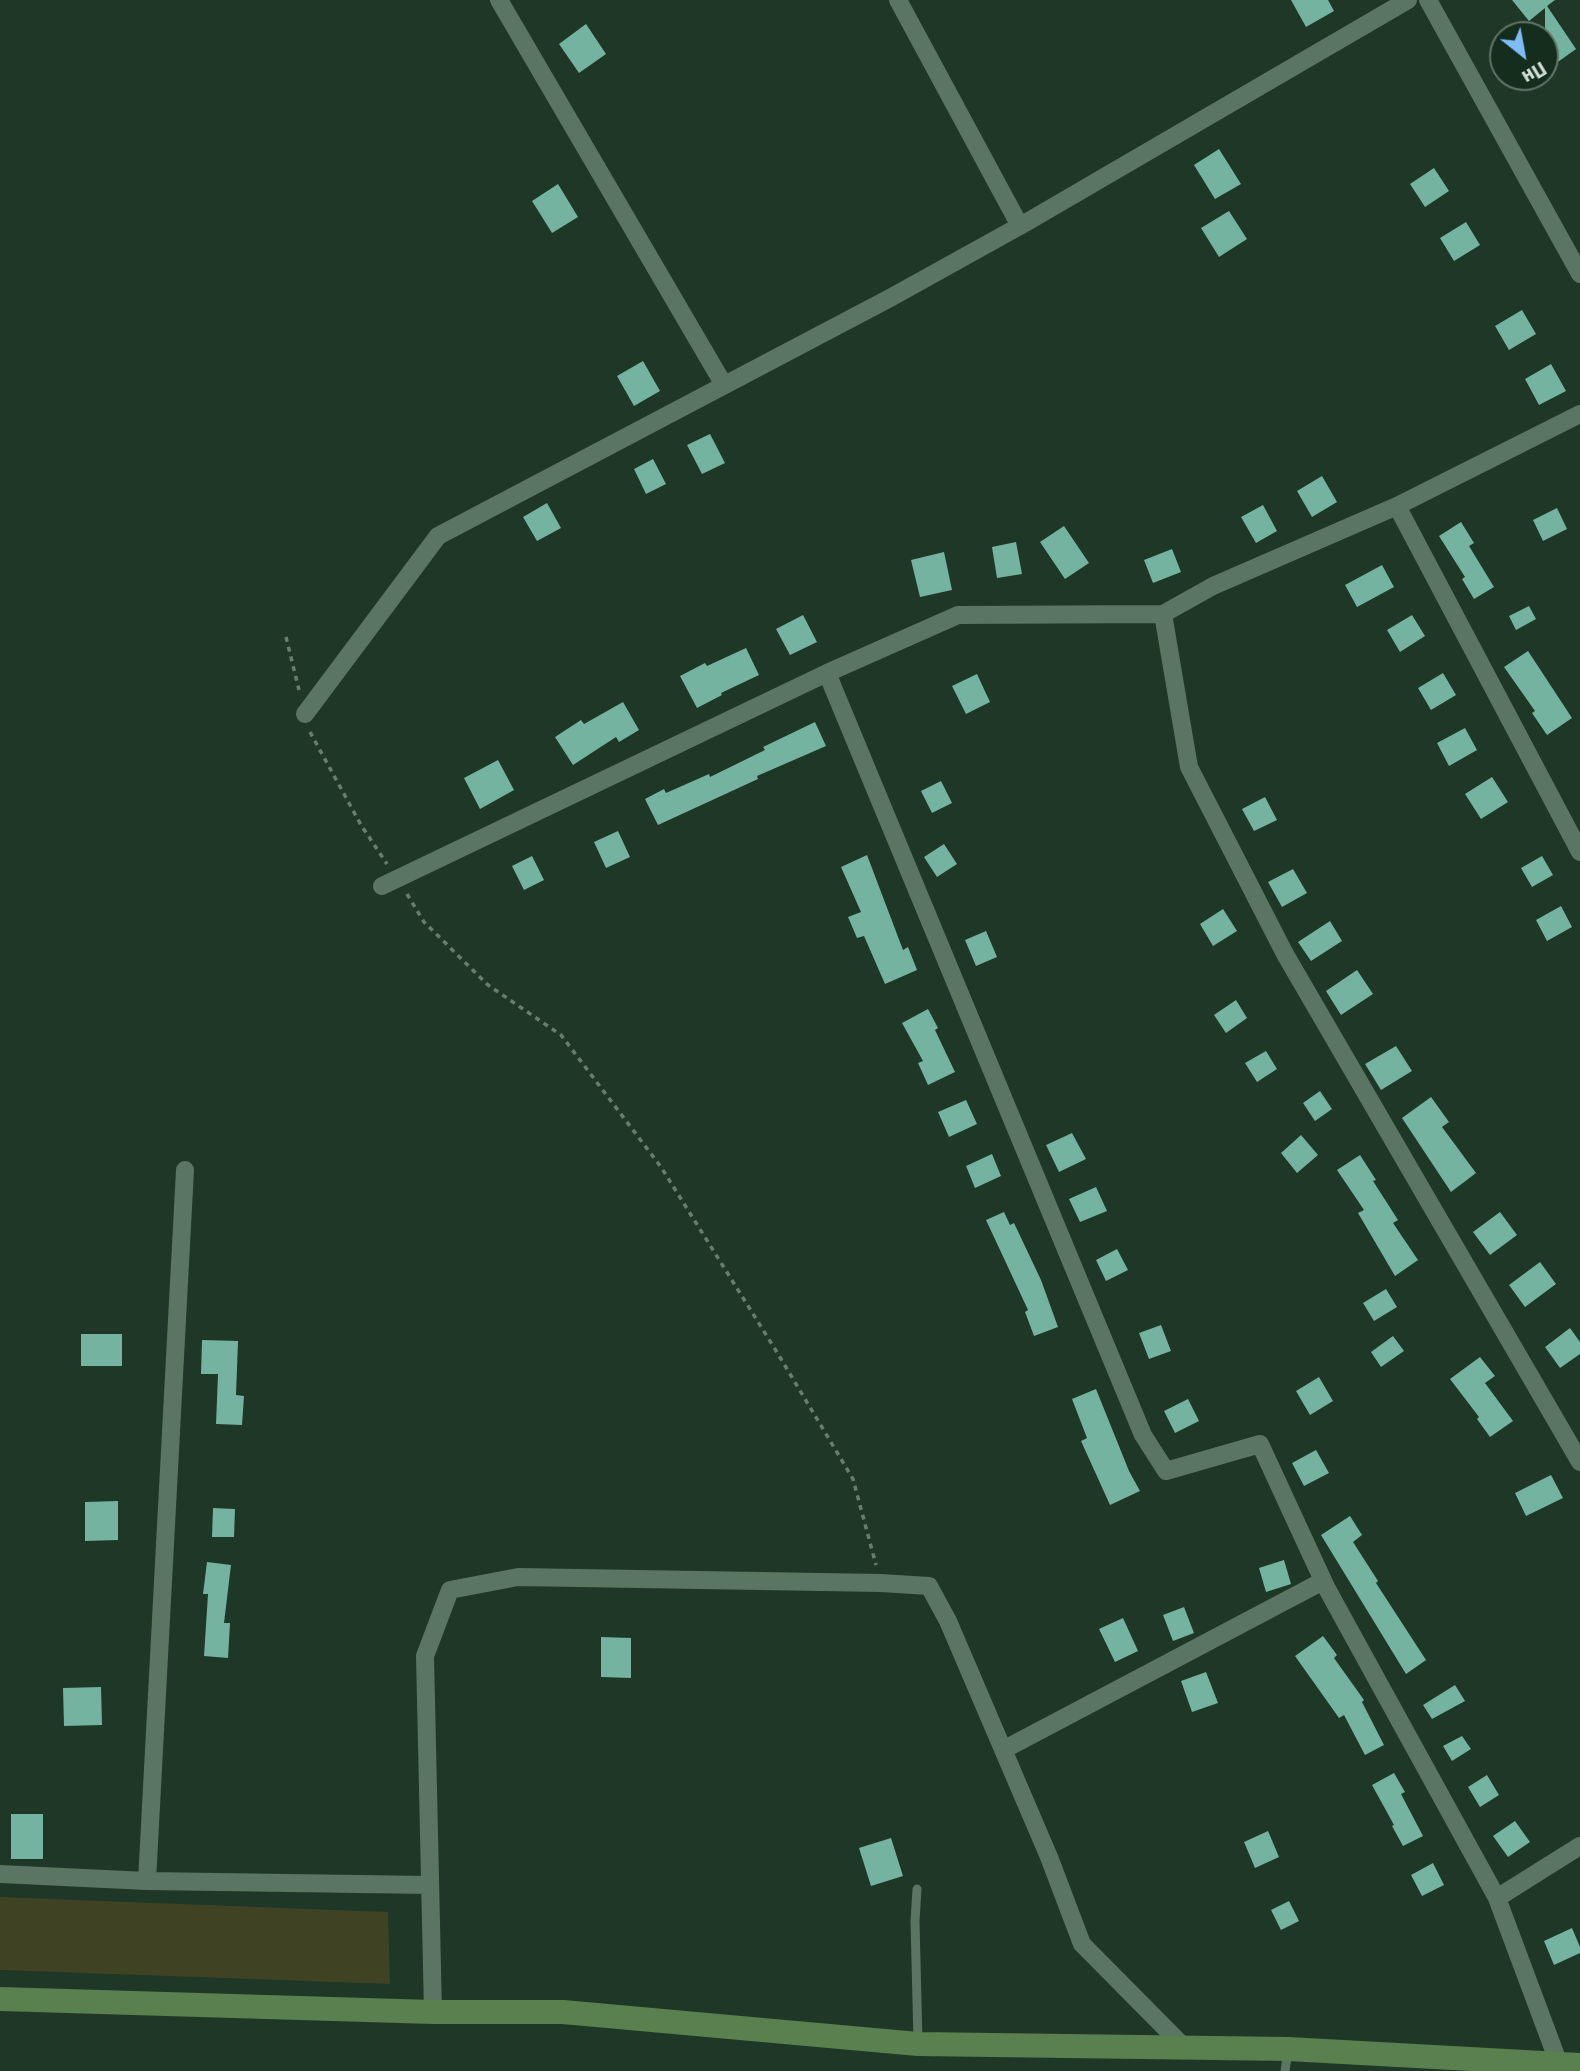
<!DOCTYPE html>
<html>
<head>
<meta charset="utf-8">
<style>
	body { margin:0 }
	#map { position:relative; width:1580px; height:2071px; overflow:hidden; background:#1e3726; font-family:"Fira Sans",sans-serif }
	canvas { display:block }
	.north { position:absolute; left:1489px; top:21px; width:70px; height:70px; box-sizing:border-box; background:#142d1d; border:2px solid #607567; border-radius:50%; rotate:149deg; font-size:19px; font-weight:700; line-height:28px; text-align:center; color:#d1e0d5 }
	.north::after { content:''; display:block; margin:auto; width:24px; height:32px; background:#81bcfa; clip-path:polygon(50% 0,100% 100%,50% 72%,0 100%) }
</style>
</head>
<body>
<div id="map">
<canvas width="1580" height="2071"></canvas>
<div class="north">Пн</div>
</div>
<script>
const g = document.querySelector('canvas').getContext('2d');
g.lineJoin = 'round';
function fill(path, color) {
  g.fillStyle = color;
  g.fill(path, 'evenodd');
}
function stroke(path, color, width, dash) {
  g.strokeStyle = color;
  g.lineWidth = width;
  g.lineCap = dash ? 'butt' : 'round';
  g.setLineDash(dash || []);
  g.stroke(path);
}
const green = new Path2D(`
	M 0,1897 L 388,1912 L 390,1984 L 0,1970 Z`);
const building = new Path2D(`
	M 1291,0 L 1328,0 L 1334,11 L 1306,27 Z
	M 1512,0 L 1555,0 L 1547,6 L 1576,49 L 1555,64 L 1545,50 L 1545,8 L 1529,21 Z
	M 586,24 L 606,54 L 579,73 L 559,44 Z
	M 1219,149 L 1241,184 L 1215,199 L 1194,165 Z
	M 1434,168 L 1449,191 L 1425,207 L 1410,184 Z
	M 558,184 L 578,217 L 552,233 L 532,201 Z
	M 1229,211 L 1247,239 L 1219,257 L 1201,228 Z
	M 1466,222 L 1480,245 L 1454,261 L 1440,238 Z
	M 1522,310 L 1536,334 L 1509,350 L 1495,326 Z
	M 643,361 L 660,391 L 634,406 L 617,376 Z
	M 1551,364 L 1566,391 L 1539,405 L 1525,379 Z
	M 710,434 L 725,463 L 702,474 L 687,445 Z
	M 653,459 L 666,484 L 646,494 L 634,469 Z
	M 1322,476 L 1337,502 L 1312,517 L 1297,491 Z
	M 547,503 L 561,528 L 537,541 L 523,517 Z
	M 1263,505 L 1277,531 L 1256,543 L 1241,517 Z
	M 1557,508 L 1567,529 L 1543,541 L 1533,520 Z
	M 1461,522 L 1474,543 L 1469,546 L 1494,587 L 1474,599 L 1462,579 L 1465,577 L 1439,536 Z
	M 1064,526 L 1089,563 L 1065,579 L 1040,542 Z
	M 1016,542 L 1022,574 L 997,578 L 992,547 Z
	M 1172,549 L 1181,572 L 1153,583 L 1144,560 Z
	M 944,552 L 952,590 L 920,597 L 911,560 Z
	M 1382,565 L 1394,587 L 1357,607 L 1345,585 Z
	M 1529,606 L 1536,619 L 1516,630 L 1509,616 Z
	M 803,615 L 817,642 L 790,655 L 776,629 Z
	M 1412,615 L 1425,636 L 1400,652 L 1387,630 Z
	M 746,648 L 759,675 L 721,693 L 722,695 L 697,708 L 680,676 L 705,663 L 707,666 Z
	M 1528,651 L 1572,718 L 1547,735 L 1532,713 L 1535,711 L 1504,667 Z
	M 1443,673 L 1456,695 L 1431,710 L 1418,688 Z
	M 977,674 L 990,702 L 966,714 L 952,686 Z
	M 623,702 L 639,730 L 619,742 L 616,737 L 573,765 L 555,737 L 581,720 L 584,724 Z
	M 815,722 L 826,746 L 757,776 L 758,779 L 658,825 L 645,799 L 664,789 L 666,793 L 709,774 L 710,777 L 765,750 L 763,747 Z
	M 1465,728 L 1477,750 L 1449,766 L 1437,743 Z
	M 498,760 L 514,790 L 480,809 L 464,778 Z
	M 1492,777 L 1508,802 L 1481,819 L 1465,794 Z
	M 941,781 L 952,803 L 932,813 L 921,791 Z
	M 1265,797 L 1277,820 L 1254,831 L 1242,809 Z
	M 618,831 L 630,857 L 606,868 L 594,842 Z
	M 944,844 L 957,864 L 937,877 L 924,857 Z
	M 867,855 L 903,950 L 908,947 L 917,970 L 885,984 L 864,936 L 857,938 L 848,917 L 861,912 L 841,867 Z
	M 532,856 L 544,880 L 524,890 L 512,866 Z
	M 1542,856 L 1553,875 L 1532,887 L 1521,868 Z
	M 1293,869 L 1307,893 L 1282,907 L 1268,882 Z
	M 1561,906 L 1572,927 L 1547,941 L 1536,920 Z
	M 1223,909 L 1237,931 L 1213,946 L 1200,924 Z
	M 1330,921 L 1342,941 L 1311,961 L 1298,942 Z
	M 986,931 L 997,957 L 976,966 L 965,940 Z
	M 1357,970 L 1373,994 L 1341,1015 L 1326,991 Z
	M 1236,1000 L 1247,1018 L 1226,1033 L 1214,1015 Z
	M 928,1009 L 938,1028 L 935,1030 L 955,1072 L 928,1085 L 918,1063 L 923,1061 L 902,1023 Z
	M 1396,1046 L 1412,1071 L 1381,1090 L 1365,1064 Z
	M 1266,1051 L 1277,1069 L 1257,1082 L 1245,1063 Z
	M 1320,1091 L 1332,1109 L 1315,1121 L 1303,1103 Z
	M 1431,1097 L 1449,1122 L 1442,1127 L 1476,1173 L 1451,1192 L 1402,1118 Z
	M 966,1100 L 977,1124 L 949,1137 L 938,1112 Z
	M 1072,1133 L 1086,1159 L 1059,1172 L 1046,1145 Z
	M 1301,1135 L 1318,1155 L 1297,1173 L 1281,1153 Z
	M 992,1154 L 1001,1176 L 975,1188 L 966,1166 Z
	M 1360,1155 L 1376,1180 L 1373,1181 L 1398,1220 L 1393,1223 L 1418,1260 L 1395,1276 L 1358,1213 L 1364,1210 L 1337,1170 Z
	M 1096,1187 L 1107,1211 L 1080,1222 L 1069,1199 Z
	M 1004,1212 L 1010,1225 L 1014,1223 L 1041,1280 L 1058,1327 L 1034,1336 L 1025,1312 L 1028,1310 L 986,1220 Z
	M 1500,1212 L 1517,1235 L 1490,1255 L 1473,1232 Z
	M 1117,1249 L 1128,1270 L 1106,1281 L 1096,1260 Z
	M 1540,1262 L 1556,1284 L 1525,1307 L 1509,1285 Z
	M 1386,1289 L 1397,1307 L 1374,1321 L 1363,1303 Z
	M 1161,1325 L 1171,1351 L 1149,1359 L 1139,1333 Z
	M 1570,1328 L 1580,1342 L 1580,1354 L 1560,1368 L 1545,1347 Z
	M 81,1334 L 122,1334 L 122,1366 L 81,1366 Z
	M 1393,1336 L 1404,1351 L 1381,1367 L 1371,1352 Z
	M 202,1340 L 238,1341 L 236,1395 L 244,1396 L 242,1425 L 216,1424 L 218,1374 L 201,1374 Z
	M 1480,1357 L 1495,1376 L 1485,1383 L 1513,1421 L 1490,1437 L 1477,1419 L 1479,1417 L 1450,1379 Z
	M 1319,1377 L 1333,1401 L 1310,1415 L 1296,1391 Z
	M 1096,1389 L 1129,1471 L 1140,1491 L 1110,1505 L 1081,1441 L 1087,1438 L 1072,1399 Z
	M 1188,1399 L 1199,1421 L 1175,1433 L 1164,1411 Z
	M 1316,1450 L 1329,1473 L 1304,1486 L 1292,1463 Z
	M 1551,1475 L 1563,1498 L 1526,1516 L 1515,1493 Z
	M 118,1501 L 118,1540 L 85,1541 L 85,1502 Z
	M 213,1508 L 235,1509 L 234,1537 L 212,1537 Z
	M 1350,1516 L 1362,1535 L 1353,1542 L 1378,1581 L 1376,1583 L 1426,1660 L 1406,1674 L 1321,1535 Z
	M 1284,1560 L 1291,1584 L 1266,1592 L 1259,1568 Z
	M 207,1562 L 231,1565 L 224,1623 L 230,1623 L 228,1658 L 204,1656 L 208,1594 L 203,1594 Z
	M 1184,1607 L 1194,1633 L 1173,1641 L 1163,1615 Z
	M 1123,1618 L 1138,1651 L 1115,1662 L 1099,1629 Z
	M 1323,1636 L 1337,1655 L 1334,1658 L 1364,1700 L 1362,1702 L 1384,1745 L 1365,1755 L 1344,1715 L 1339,1718 L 1295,1656 Z
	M 601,1637 L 631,1638 L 631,1678 L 601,1677 Z
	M 1206,1672 L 1218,1703 L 1192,1712 L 1181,1681 Z
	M 1455,1685 L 1465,1701 L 1432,1719 L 1423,1705 Z
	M 101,1687 L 102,1725 L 64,1726 L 63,1688 Z
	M 1462,1736 L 1471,1749 L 1452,1761 L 1443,1746 Z
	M 1394,1773 L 1405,1792 L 1401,1794 L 1423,1836 L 1403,1846 L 1392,1826 L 1394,1825 L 1372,1785 Z
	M 1487,1775 L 1499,1795 L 1480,1807 L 1468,1787 Z
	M 11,1814 L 43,1814 L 43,1859 L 11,1859 Z
	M 1515,1821 L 1530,1842 L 1508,1857 L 1493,1836 Z
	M 1268,1831 L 1279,1857 L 1255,1868 L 1244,1842 Z
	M 891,1838 L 903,1876 L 871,1886 L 859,1848 Z
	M 1433,1863 L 1444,1885 L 1422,1896 L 1411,1875 Z
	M 1289,1901 L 1299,1921 L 1281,1930 L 1271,1910 Z
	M 1572,1928 L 1580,1947 L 1580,1953 L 1554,1965 L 1544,1941 Z`);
const path = new Path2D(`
	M 286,637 L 299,690
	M 310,732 L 361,825 L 387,864
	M 407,894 L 424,922 L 488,985 L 561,1035 L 661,1167 L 775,1349 L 853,1479 L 876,1565`);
const service = new Path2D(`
	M 917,1889 L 915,1921 L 918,2042
	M 1285,2071 L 1288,2051`);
const minor = new Path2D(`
	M 499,0 L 724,385
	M 898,0 L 1020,226
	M 1428,0 L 1580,274
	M 1397,506 L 1580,852
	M 1163,614 L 1189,767 L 1285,954 L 1580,1462
	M 827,673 L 1143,1435 L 1166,1471 L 1260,1444 L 1326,1587 L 1497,1898 L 1580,1846
	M 305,714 L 438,536 L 890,298 L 1027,222 L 1408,0
	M 382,886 L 827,673 L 958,615 L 1163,614 L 1213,586 L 1397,506 L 1580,414
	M 1003,1750 L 1323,1581
	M 0,1874 L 147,1881 L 430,1885
	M 147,1881 L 185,1170
	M 1497,1898 L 1559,2064
	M 433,2012 L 425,1656 L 450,1590 L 518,1577 L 881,1583 L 929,1586 L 948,1621 L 1049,1857 L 1082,1944 L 1185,2048`);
const secondary = new Path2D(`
	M 0,1999 L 433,2012 L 563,2012 L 918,2044 L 1288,2049 L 1580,2065`);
fill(green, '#3f4223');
fill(building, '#74b3a0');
stroke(path, '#697d6f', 3.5, [5, 5]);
stroke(service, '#5a7562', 9);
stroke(minor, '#5a7562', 18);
stroke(secondary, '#5a804f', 24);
</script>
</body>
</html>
